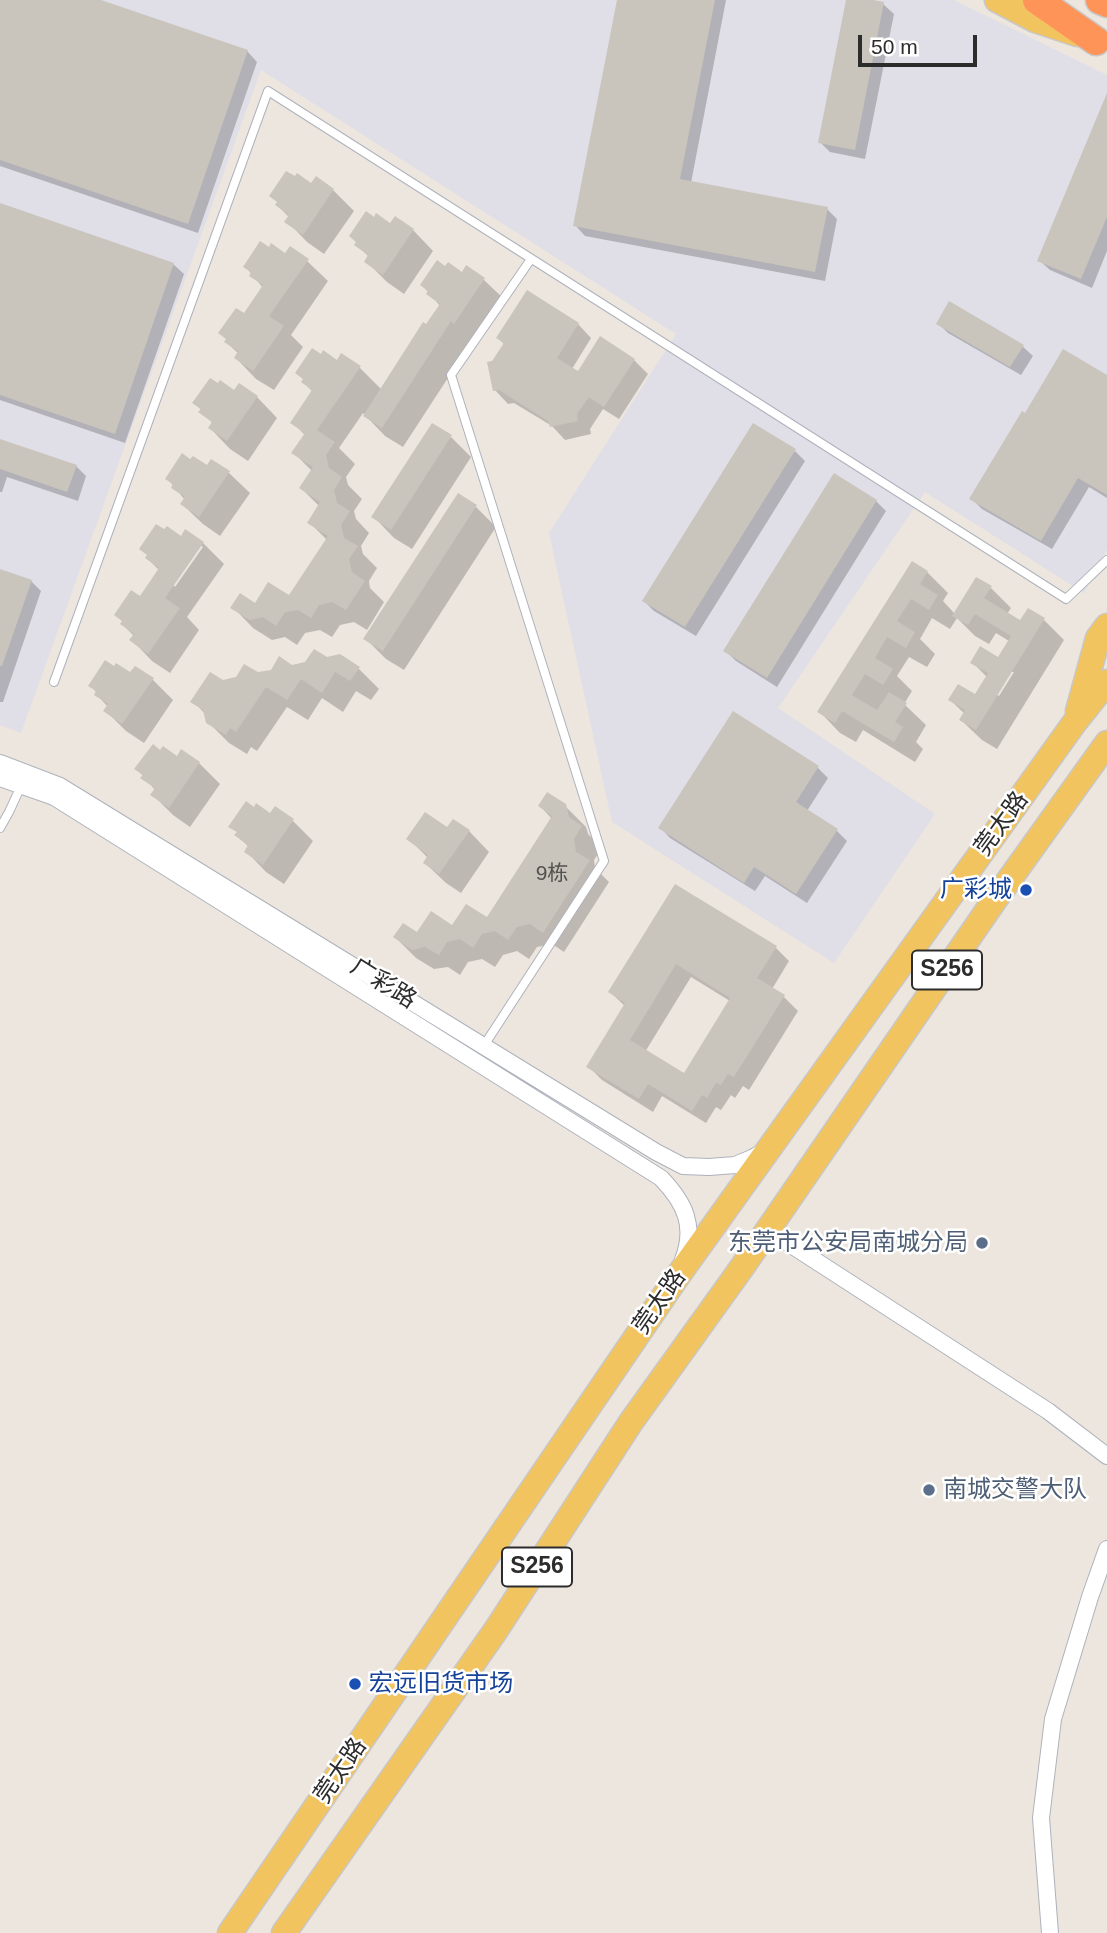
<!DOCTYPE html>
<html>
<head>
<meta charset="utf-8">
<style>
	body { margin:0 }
	#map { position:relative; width:1107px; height:1933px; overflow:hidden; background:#ede6de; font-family:Helvetica,sans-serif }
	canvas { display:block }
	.scale { position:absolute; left:858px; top:35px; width:119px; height:32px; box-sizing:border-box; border:4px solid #2c2c2c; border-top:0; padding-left:9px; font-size:21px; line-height:24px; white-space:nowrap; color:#2c2c2c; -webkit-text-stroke:5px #fff; paint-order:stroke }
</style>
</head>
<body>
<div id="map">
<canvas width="1107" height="1933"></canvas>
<div class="scale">50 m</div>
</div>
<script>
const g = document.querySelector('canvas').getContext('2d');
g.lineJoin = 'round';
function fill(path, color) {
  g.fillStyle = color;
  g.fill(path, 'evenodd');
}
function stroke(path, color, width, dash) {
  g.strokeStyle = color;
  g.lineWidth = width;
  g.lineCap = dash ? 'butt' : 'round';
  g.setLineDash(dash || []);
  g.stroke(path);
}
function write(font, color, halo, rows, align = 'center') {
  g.font = font + ' Helvetica,"Noto Sans SC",sans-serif';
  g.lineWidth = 5;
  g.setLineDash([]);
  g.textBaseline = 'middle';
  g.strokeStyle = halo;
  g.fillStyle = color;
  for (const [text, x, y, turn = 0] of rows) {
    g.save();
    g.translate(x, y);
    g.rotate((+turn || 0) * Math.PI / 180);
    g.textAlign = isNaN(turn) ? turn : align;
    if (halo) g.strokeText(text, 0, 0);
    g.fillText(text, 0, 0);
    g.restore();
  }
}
const industrial = new Path2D(`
	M 0,0 L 954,0 L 1107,75 L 1107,549 L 1084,593 L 925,492 L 778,708 L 935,814 L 834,963 L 612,822 L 549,533 L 676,334 L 261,70 L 21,733 L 0,725 Z`);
const shadow = new Path2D(`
	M 0,0 L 96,0 L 247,51 L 257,62 L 198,233 L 0,166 Z
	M 619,0 L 726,0 L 691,183 L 827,209 L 837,219 L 825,281 L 585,236 L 575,225 Z
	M 848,0 L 863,0 L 883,4 L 894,14 L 865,159 L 830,152 L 820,142 Z
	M 1107,100 L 1107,251 L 1092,288 L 1050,270 L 1039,260 Z
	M 316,179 L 333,190 L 354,211 L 324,254 L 307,242 L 287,221 L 289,217 L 277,205 L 311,185 Z
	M 0,205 L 173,264 L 184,274 L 125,443 L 0,400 Z
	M 391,225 L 413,230 L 433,251 L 404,294 L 387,282 L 366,261 L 369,257 L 357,245 Z
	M 285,256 L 307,261 L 328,281 L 291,335 L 303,347 L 274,390 L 256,379 L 236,358 L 239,354 L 226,342 L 263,288 L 245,266 Z
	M 467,268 L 484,280 L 505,300 L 472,341 L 403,447 L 385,436 L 363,413 L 339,448 L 355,464 L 346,477 L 348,485 L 362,499 L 354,511 L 356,519 L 369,533 L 361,546 L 363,554 L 377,568 L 369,581 L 370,588 L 384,602 L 367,630 L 354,622 L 340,625 L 332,637 L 320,630 L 305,633 L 297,645 L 285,637 L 272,640 L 253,628 L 233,607 L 255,605 L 290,597 L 327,540 L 309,522 L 319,506 L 301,488 L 312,471 L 294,453 L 306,436 L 293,423 L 313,392 L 303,382 L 338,362 L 359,367 L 382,390 L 440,306 L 422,285 L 462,274 Z
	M 938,323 L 1022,346 L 1033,356 L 1021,375 L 948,333 Z
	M 578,324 L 591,338 L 572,369 L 578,374 L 600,339 L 634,360 L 648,374 L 619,419 L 603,409 L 590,429 L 591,434 L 565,440 L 552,426 L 514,403 L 508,404 L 495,390 L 494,363 L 505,345 L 498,338 Z
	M 1107,377 L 1107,498 L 1089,487 L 1052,549 L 982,509 L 972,499 L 1026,416 Z
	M 235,392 L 257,397 L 277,418 L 248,461 L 230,449 L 210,428 L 213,424 L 195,403 Z
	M 451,437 L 471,457 L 412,549 L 394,538 L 374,517 Z
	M 0,440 L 76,466 L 86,476 L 78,501 L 7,477 L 2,492 L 0,492 Z
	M 795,451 L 805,461 L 696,636 L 654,611 L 644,601 Z
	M 212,461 L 229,473 L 250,493 L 220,536 L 203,524 L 182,504 L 185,500 L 167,478 L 207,468 Z
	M 458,495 L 476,507 L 496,527 L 404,670 L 386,659 L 366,639 Z
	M 876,501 L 886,511 L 777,687 L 736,661 L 726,651 Z
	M 181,538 L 203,543 L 224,564 L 187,617 L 199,630 L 170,673 L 152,661 L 132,640 L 134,636 L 122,624 L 159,570 L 147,558 ZM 200,545 L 203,547 L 175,587 L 173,584 Z
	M 912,563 L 927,572 L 948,593 L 943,601 L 955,614 L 991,588 L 1011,608 L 1007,614 L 1021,623 L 1044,620 L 1064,640 L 997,749 L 982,740 L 961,720 L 965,714 L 950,700 L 976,696 L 987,677 L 972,662 L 998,659 L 1009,641 L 996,633 L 989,644 L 975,636 L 957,618 L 950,629 L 932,618 L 920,639 L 935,654 L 927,667 L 909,657 L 897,676 L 912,691 L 904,704 L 926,725 L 916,742 L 923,749 L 915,762 L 863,730 L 856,742 L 840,733 L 820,712 ZM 1010,672 L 1014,672 L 999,696 L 996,694 Z
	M 0,571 L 31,581 L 41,591 L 3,702 L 0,702 Z
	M 327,659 L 358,668 L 379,689 L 371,700 L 356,691 L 343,712 L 322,698 L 308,720 L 287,707 L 257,751 L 251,747 L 247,754 L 229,743 L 208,722 L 206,715 L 193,701 L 222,682 Z
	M 131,675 L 153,680 L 173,700 L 144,743 L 126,731 L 106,711 L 108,707 L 96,694 L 97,693 L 90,685 Z
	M 733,714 L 818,768 L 828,778 L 807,811 L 837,831 L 847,841 L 807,903 L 765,876 L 755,891 L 670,838 L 660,827 Z
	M 182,752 L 199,763 L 220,784 L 190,827 L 173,815 L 152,794 L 155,790 L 137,769 L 177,758 Z
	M 540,806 L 565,806 L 586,827 L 588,834 L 602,848 L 594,860 L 595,868 L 609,882 L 564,952 L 552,944 L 537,947 L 529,959 L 517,951 L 503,955 L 495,967 L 482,959 L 468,962 L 460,975 L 448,967 L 434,969 L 416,958 L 395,937 L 417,934 L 487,920 L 552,819 Z
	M 271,815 L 293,821 L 313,841 L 284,884 L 266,872 L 246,851 L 249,847 L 236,835 L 238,833 L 231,826 Z
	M 448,829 L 469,831 L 489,852 L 461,893 L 446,883 L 425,863 L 428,858 L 409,839 Z
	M 676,886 L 776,948 L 789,961 L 772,989 L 784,997 L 798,1011 L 749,1090 L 743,1086 L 735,1098 L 731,1095 L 721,1110 L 716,1107 L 706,1123 L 662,1096 L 653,1112 L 602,1080 L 588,1066 L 625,1006 L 610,992 ZM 691,977 L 730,1001 L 684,1076 L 645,1052 Z`);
const building = new Path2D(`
	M 0,0 L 101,0 L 248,50 L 188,224 L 0,160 Z
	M 617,0 L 715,0 L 680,179 L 828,207 L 815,272 L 573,226 Z
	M 846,0 L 873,0 L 884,2 L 855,150 L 818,143 Z
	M 1107,93 L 1107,217 L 1081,279 L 1037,261 Z
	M 286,171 L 295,176 L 297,173 L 311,183 L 316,176 L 334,189 L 303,235 L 284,222 L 289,215 L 275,205 L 277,202 L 269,196 Z
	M 0,203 L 174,263 L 115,434 L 0,395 Z
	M 366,211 L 374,217 L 376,213 L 390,223 L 395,216 L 414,229 L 383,275 L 364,262 L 368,255 L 354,245 L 356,242 L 349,236 Z
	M 260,241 L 269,247 L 271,243 L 285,253 L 290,246 L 309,259 L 269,316 L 284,326 L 253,371 L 234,358 L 238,351 L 224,342 L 226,339 L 218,333 L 236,308 L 244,313 L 263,285 L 249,276 L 251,272 L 243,267 Z
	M 437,260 L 445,266 L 448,262 L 462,272 L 466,265 L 485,278 L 454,324 L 451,321 L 382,428 L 363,416 L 423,322 L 426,324 L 440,304 L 426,294 L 428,291 L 420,285 Z
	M 527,290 L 579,323 L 557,358 L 578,371 L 600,336 L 635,359 L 604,407 L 589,397 L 577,414 L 578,421 L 550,427 L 548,421 L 499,390 L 493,391 L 487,362 L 492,361 L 504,343 L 496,338 Z
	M 949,301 L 1024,345 L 1010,367 L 936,324 Z
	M 312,348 L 321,354 L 323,350 L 337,360 L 341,353 L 361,366 L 317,430 L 335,442 L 326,455 L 329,468 L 342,477 L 334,490 L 337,503 L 350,511 L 341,525 L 344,538 L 358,546 L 349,559 L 352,572 L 365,581 L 346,610 L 332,602 L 319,605 L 311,618 L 298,610 L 285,612 L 276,626 L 263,617 L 250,620 L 230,608 L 240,593 L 255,603 L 268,582 L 289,595 L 328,536 L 307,523 L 320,502 L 299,488 L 313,467 L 291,453 L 305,433 L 290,423 L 312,390 L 301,382 L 303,379 L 295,373 Z
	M 1063,349 L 1107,375 L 1107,495 L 1078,478 L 1041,541 L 969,499 L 1022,411 L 1025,413 Z
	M 210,378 L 218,383 L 220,380 L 234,390 L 239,383 L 258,396 L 227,441 L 208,428 L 212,422 L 198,412 L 201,409 L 192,403 Z
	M 432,423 L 452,435 L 391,530 L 371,517 Z
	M 753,423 L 796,449 L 685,627 L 642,601 Z
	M 0,439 L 77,465 L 67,492 L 0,469 Z
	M 182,453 L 190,459 L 193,456 L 207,465 L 211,459 L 230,471 L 199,517 L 180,504 L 185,497 L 171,488 L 173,484 L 165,479 Z
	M 834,473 L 877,500 L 767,678 L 723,651 Z
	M 458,493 L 477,505 L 383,651 L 363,639 Z
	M 156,524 L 164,529 L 167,526 L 181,536 L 185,529 L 204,542 L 165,598 L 180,608 L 148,654 L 129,640 L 134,634 L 120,624 L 122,621 L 114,615 L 131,590 L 140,596 L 159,568 L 145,558 L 147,555 L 139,549 Z
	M 912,561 L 928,571 L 920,584 L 938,595 L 929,610 L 911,599 L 897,621 L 915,632 L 906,648 L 887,637 L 875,658 L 893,669 L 883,685 L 865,674 L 852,695 L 877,710 L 889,692 L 907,703 L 895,722 L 903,727 L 894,742 L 842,711 L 835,723 L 817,712 Z
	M 0,569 L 32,580 L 2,666 L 0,666 Z
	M 976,577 L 992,586 L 984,598 L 1020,620 L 1028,608 L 1045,618 L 976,730 L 959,720 L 965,710 L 948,700 L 958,684 L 975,694 L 988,673 L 970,663 L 980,646 L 998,657 L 1011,636 L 975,614 L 968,625 L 952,616 Z
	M 314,649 L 327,657 L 340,654 L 360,667 L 350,681 L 335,672 L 322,693 L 301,679 L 287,700 L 266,687 L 236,732 L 230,728 L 226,735 L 206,723 L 203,710 L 190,702 L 210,672 L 223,680 L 236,677 L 244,664 L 258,672 L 271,670 L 279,656 L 292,665 L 305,662 Z
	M 105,660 L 114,666 L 116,663 L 130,672 L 135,666 L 154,678 L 122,724 L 103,711 L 108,704 L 94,695 L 96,691 L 88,686 Z
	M 733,711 L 819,766 L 796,802 L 838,829 L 796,894 L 754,867 L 744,883 L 658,828 Z
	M 153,744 L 160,750 L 163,746 L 177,756 L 181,749 L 200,762 L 169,808 L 150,795 L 155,788 L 140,778 L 143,775 L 134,769 Z
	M 547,792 L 566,804 L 569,817 L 582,826 L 574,839 L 576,852 L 590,860 L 543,933 L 530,924 L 517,927 L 508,940 L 495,931 L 482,934 L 473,948 L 460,939 L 447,942 L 439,955 L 425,947 L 412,950 L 393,937 L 403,923 L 417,932 L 431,911 L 452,925 L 466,904 L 487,917 L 552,816 L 538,806 Z
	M 246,801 L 254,807 L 256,803 L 270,813 L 275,806 L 294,819 L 263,865 L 244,852 L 248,845 L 234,835 L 237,832 L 228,827 Z
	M 425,812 L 447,827 L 453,819 L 470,830 L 439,874 L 423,863 L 428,855 L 406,839 Z
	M 675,884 L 777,946 L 757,978 L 785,995 L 734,1077 L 728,1074 L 721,1085 L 716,1083 L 707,1098 L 702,1095 L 692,1111 L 648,1084 L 639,1099 L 586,1067 L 625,1003 L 608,992 ZM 676,964 L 730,998 L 684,1073 L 630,1040 Z`);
const lane = new Path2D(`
	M 54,682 L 268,91 L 1066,599 L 1107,560
	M 0,828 L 9,812 L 21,786
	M 483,1047 L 604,861 L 451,375 L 531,259`);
const street = new Path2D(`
	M 0,763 L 60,786 L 656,1152 L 683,1166 L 709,1167 L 735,1165 L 752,1158 L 763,1152
	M 0,778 L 54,797 L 661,1178 C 685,1203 696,1226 683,1260
	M 768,1230 L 1048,1411 L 1107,1456
	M 1050,1933 L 1041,1818 L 1053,1719 L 1090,1597 L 1107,1549`);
const primary = new Path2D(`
	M 997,0 L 1035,20 L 1077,34
	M 1078,711 L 1098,638 L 1107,626
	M 230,1933 L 677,1277 L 1075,722 L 1107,682
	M 284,1933 L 496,1630 L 631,1422 L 743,1266 L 994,901 L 1107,743`);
const highway = new Path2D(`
	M 1037,0 L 1096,41
	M 1100,0 L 1107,3`);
const markers = [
	[1026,890,7,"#1a4fb4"],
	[982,1243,7,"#5c6f8a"],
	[929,1490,7,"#5c6f8a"],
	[355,1684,7,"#1a4fb4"]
];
const numberNames = [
	["9栋",552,874]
];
const shields = [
	[947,970,70],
	[537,1567,70]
];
const shieldNames = [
	["S256",947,970],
	["S256",537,1567]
];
const streetNames = [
	["莞太路",1002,824,-54],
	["广彩路",383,984,32],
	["莞太路",660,1302,-55],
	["莞太路",341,1771,-56]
];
const transitNames = [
	["广彩城",1012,890],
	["宏远旧货市场",369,1684,"left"]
];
const serviceNames = [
	["东莞市公安局南城分局",968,1243],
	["南城交警大队",943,1490,"left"]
];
fill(industrial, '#e0dee6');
fill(shadow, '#0003');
fill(building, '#c9c4bc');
stroke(lane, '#aeb2bc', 10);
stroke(street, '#aeb2bc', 18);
stroke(primary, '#c8c8c8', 27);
stroke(highway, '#c8c8c8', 31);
stroke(lane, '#fff', 8);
stroke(street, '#fff', 16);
stroke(primary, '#f1c460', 24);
stroke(highway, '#fe9458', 28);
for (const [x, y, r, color] of markers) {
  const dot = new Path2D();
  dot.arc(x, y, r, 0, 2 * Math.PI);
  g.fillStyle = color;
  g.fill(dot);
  stroke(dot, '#fff', 2.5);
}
write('21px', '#535250', null, numberNames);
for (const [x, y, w] of shields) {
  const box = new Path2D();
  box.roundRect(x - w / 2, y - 19.5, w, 39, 5);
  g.fillStyle = '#fff';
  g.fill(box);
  stroke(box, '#2c2c2c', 2);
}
write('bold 23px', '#2c2c2c', null, shieldNames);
write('24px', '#2c2c2c', '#fff', streetNames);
write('24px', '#164399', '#fff', transitNames, 'right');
write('24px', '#4e5e75', '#fff', serviceNames, 'right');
</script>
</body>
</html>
